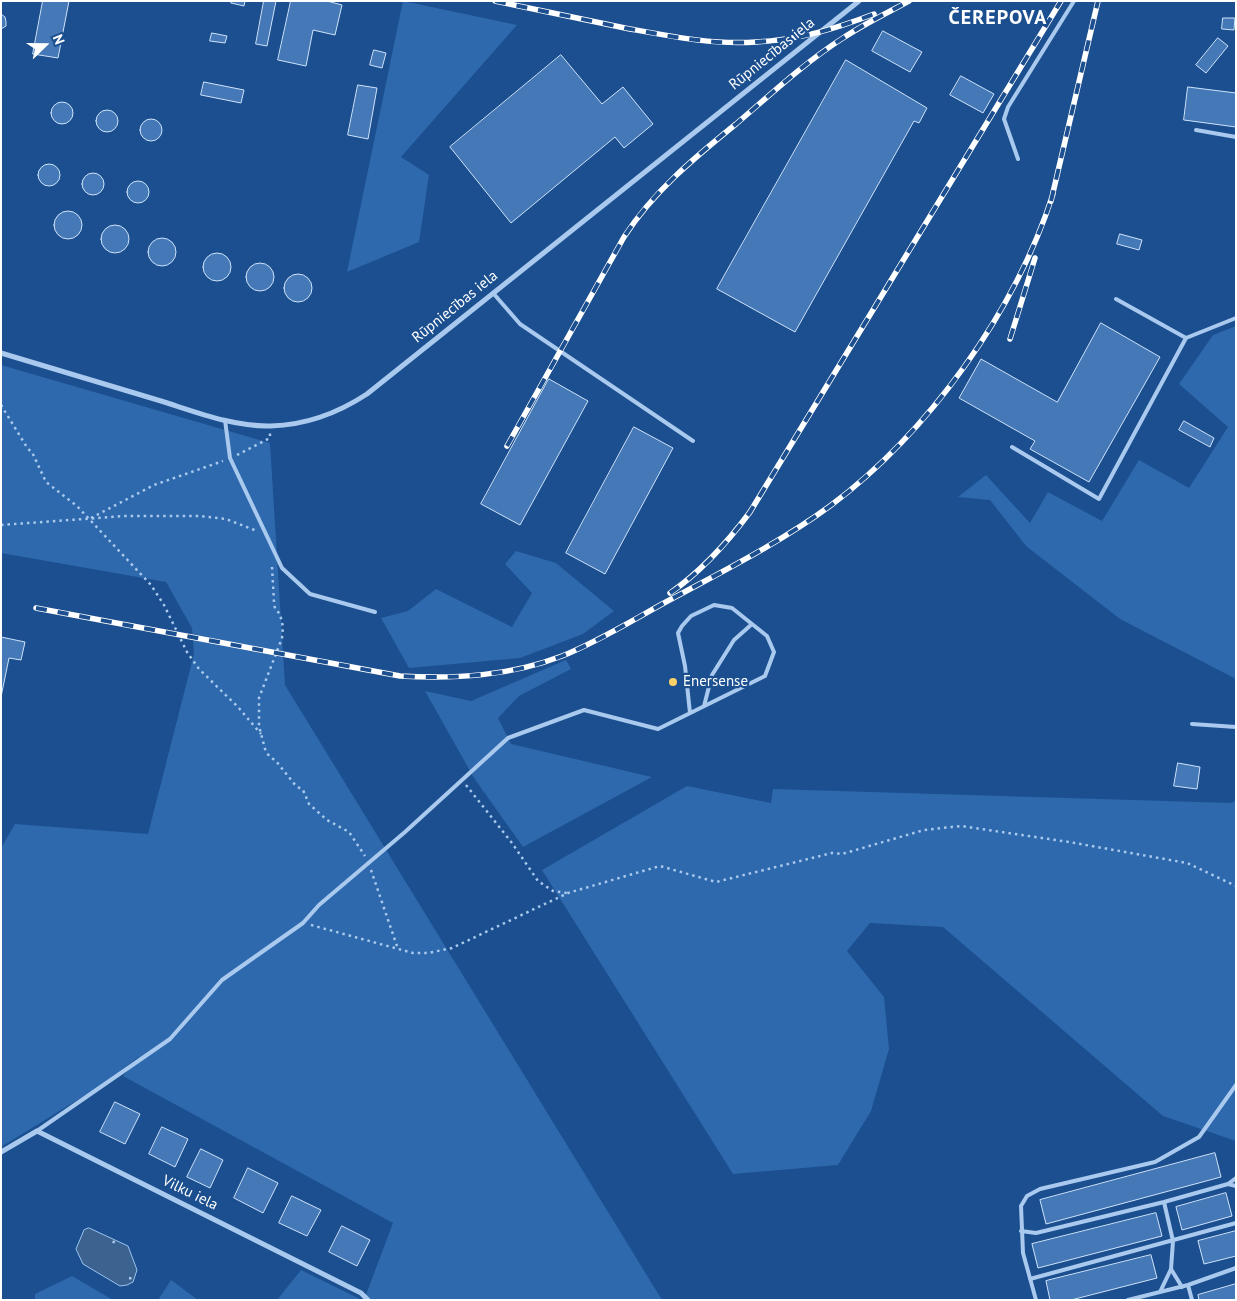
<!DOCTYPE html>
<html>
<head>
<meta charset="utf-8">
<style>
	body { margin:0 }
	#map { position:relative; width:1237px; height:1301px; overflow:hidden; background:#1b4f8f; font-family:"PT Sans",sans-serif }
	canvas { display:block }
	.frame { position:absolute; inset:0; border:2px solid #fff; pointer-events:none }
	.north { position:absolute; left:20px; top:20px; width:50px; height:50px; -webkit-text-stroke:4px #1b4f8f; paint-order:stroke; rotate:68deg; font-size:14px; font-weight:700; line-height:20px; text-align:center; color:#fff }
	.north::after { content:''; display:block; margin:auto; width:18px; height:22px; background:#fff; clip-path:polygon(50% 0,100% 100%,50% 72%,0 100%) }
</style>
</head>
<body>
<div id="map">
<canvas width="1237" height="1301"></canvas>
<div class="frame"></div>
<div class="north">N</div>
</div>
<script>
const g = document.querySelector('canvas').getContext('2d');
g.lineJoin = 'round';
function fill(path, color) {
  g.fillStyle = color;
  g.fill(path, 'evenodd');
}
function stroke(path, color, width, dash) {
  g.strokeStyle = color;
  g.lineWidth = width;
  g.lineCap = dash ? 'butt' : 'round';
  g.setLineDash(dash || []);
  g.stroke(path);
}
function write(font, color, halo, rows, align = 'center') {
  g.font = font + ' "PT Sans",sans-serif';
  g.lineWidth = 4.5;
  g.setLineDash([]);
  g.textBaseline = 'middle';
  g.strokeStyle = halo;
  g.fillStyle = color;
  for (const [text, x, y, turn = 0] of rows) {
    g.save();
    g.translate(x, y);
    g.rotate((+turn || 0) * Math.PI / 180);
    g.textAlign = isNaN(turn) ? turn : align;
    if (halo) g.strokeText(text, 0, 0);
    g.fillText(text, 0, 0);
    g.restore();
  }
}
const green = new Path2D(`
	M 403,1 L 517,25 L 401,157 L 429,175 L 419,242 L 347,272 Z
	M 1236,326 L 1236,679 L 1120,619 L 1026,546 L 990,500 L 958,497 L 986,475 L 1030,523 L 1048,492 L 1102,521 L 1139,460 L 1189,488 L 1228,427 L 1179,384 L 1213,335 Z
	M 1,365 L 270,443 L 285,685 L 662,1300 L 364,1300 L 393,1223 L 123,1076 L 140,1056 L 97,1088 L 1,1147 L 1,848 L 15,824 L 148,834 L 194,654 L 192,628 L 166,582 L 1,553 Z
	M 516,551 L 556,563 L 614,611 L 583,634 L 520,658 L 409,668 L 381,618 L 408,611 L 436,589 L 512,627 L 532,593 L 505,564 Z
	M 566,660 L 571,669 L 519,696 L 498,718 L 511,744 L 652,777 L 523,847 L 474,778 L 425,691 L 471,701 Z
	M 687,786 L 771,803 L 773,789 L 1231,803 L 1236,801 L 1236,1141 L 1163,1116 L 943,927 L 870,923 L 847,951 L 884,997 L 889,1049 L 871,1111 L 838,1165 L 733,1174 L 542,870 Z
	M 301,1270 L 362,1300 L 277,1300 Z
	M 72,1276 L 113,1300 L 35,1300 L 35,1294 Z
	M 171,1280 L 198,1300 L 158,1300 Z`);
const water = new Path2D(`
	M 89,1228 L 128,1246 L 137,1270 L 133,1282 L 127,1285 L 120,1286 L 83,1264 L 76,1249 L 84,1230 Z`);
const building = new Path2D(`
	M 43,1 L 69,1 L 58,58 L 33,54 Z
	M 232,1 L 245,1 L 244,6 L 231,3 Z
	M 264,1 L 276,1 L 267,46 L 256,44 Z
	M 291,1 L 327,1 L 342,5 L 335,35 L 313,30 L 306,66 L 278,60 Z
	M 1,14 L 5,17 L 6,22 L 6,26 L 1,29 Z
	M 1223,18 L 1235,18 L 1234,30 L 1222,29 Z
	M 883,31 L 922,52 L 910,72 L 872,51 Z
	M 212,33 L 227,36 L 225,43 L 210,41 Z
	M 1218,38 L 1228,46 L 1206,73 L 1196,65 Z
	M 374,50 L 386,53 L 382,68 L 370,65 Z
	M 561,55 L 602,104 L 623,87 L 653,124 L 624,148 L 615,137 L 511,223 L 450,147 Z
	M 846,60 L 927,108 L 919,123 L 914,121 L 795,332 L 717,289 Z
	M 961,76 L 994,94 L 983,113 L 950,95 Z
	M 204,82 L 244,90 L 241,103 L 201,95 Z
	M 358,85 L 377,88 L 368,139 L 348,135 Z
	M 1188,87 L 1236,93 L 1236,127 L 1184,120 Z
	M51 113a11 11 0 1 1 22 0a11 11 0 1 1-22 0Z
	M96 121a11 11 0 1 1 22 0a11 11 0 1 1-22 0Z
	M140 130a11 11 0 1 1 22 0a11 11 0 1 1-22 0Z
	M38 175a11 11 0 1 1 22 0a11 11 0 1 1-22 0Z
	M82 184a11 11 0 1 1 22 0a11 11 0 1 1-22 0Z
	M127 192a11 11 0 1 1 22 0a11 11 0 1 1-22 0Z
	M54 225a14 14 0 1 1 28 0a14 14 0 1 1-28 0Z
	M101 239a14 14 0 1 1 28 0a14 14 0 1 1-28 0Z
	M 1120,234 L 1142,240 L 1139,250 L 1117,244 Z
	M148 252a14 14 0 1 1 28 0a14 14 0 1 1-28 0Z
	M203 267a14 14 0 1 1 28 0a14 14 0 1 1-28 0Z
	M246 277a14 14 0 1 1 28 0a14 14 0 1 1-28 0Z
	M284 288a14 14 0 1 1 28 0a14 14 0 1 1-28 0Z
	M 1101,323 L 1160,357 L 1089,482 L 1030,449 L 1035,441 L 959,398 L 981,359 L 1057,402 Z
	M 549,379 L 588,401 L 520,525 L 481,504 Z
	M 1184,421 L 1214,438 L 1210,447 L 1179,430 Z
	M 634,427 L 673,448 L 605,574 L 566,553 Z
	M 1,637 L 25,642 L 21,660 L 9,658 L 1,697 Z
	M 1178,763 L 1200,767 L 1197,789 L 1174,786 Z
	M 115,1102 L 140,1114 L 125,1144 L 100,1132 Z
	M 162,1127 L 188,1139 L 175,1167 L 149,1154 Z
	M 201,1149 L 223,1160 L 210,1188 L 187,1177 Z
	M 1215,1153 L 1221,1177 L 1046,1224 L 1040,1200 Z
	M 248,1168 L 278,1183 L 263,1213 L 234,1198 Z
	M 1226,1193 L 1232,1216 L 1182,1230 L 1176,1207 Z
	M 292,1196 L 321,1210 L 307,1236 L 279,1223 Z
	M 1156,1213 L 1162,1236 L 1038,1268 L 1032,1244 Z
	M 342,1226 L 370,1240 L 357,1266 L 329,1252 Z
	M 1236,1231 L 1236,1256 L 1204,1264 L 1198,1241 Z
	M 1151,1255 L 1157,1278 L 1071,1300 L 1050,1300 L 1046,1281 Z
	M 1236,1284 L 1236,1300 L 1199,1300 L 1198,1295 Z`);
const path = new Path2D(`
	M 1,405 L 28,449 L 32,452 L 46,482 L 77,506 L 151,585 L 164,605 L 187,652 L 199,669 L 238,707 L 261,734
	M 237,455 L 270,438 L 270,432
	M 91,518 L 154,485 L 223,461
	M 1,525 L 125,516 L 199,516 L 226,519 L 257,531
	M 272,567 L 274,602 L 275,609 L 280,614 L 283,627 L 282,638 L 259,698 L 259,726 L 265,749 L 269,756 L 276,761 L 296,786 L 303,790 L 309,804 L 327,820 L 349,832 L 365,856
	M 466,785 L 512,843 L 538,881 L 553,891 L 567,893
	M 371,870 L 398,949
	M 311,925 L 413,953 L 428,953 L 452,948 L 568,893 L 660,866 L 716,882 L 832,853 L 842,854 L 924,830 L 961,826 L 1069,842 L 1187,863 L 1236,886
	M 113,1243 L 115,1240
	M 129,1278 L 135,1279`);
const service = new Path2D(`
	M 1196,130 L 1236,137
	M 1018,159 L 1004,119 L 1008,107 L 1074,1
	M 493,293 L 520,324 L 693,441
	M 1116,299 L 1186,338
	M 225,420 L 230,458 L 282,568 L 310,594 L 375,612
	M 1012,447 L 1099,499 L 1186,338 L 1236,318
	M 704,706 L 712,675 L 734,640 L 752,624
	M 1192,724 L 1236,727
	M 37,1131 L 170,1039 L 222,980 L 303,923 L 319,905 L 405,832 L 508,738 L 584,710 L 658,729 L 765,676 L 774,652 L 767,636 L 732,608 L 714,605 L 691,616 L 682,626 L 678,633 L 685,666 L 690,713
	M 1228,1184 L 1236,1186
	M 1021,1231 L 1036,1233 L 1164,1202 L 1228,1184 L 1236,1178
	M 1171,1269 L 1182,1287
	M 1030,1279 L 1236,1223
	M 1188,1285 L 1192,1300
	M 1160,1292 L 1171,1269 L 1173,1241 L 1164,1202
	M 1036,1300 L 1023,1253 L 1021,1206 L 1027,1196 L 1040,1189 L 1155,1162 L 1199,1137 L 1236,1085
	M 1128,1300 L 1188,1285 L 1236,1268`);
const minor = new Path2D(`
	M 1,353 C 54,369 108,385 161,401 C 196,412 234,427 271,426 C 306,425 338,413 367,394 L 859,1
	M 1,1152 L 37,1131 L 361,1293 L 368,1300`);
const rail = new Path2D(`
	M 495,1 C 538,10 582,19 625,28 C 669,36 712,45 756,42 C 798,40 835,29 874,14
	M 1051,201 L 1098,1
	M 1010,339 L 1035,258
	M 507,446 L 624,237 C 653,192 694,158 736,124 C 770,95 804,63 843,38 C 864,24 887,13 909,1
	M 670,593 C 702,571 727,543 750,512 L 1061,1
	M 36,608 L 400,676 C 456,679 510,676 562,656 C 602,640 639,616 677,596 C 729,568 782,541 830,506 C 929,432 1015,312 1053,194`);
const markers = [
	[673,682,5,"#ffd166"]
];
const streetNames = [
	["Rūpniecības iela",772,54,-39],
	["Rūpniecības iela",455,307,-39],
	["Vilku iela",190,1193,26]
];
const poiNames = [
	["Enersense",683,682]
];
const districtNames = [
	["ČEREPOVA",998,18]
];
fill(green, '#2e69ad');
fill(water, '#3c6290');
stroke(water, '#9cc4f0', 1);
fill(building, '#4478b7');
stroke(building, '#cfe3fa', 1);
stroke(path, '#a9c9ee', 2.5, [2.5, 4]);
stroke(service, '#a9c9ee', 4);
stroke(minor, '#a9c9ee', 5);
stroke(rail, '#fff', 5.5);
stroke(rail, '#1b4f8f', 4, [11]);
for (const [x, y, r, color] of markers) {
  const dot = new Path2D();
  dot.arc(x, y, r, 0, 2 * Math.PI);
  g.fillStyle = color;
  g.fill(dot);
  stroke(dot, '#1b4f8f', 2);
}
write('15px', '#fff', '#1b4f8f', streetNames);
write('15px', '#fff', '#1b4f8f', poiNames, 'left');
g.letterSpacing = '1px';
write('bold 20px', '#fff', '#1b4f8f', districtNames);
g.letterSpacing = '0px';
</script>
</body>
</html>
